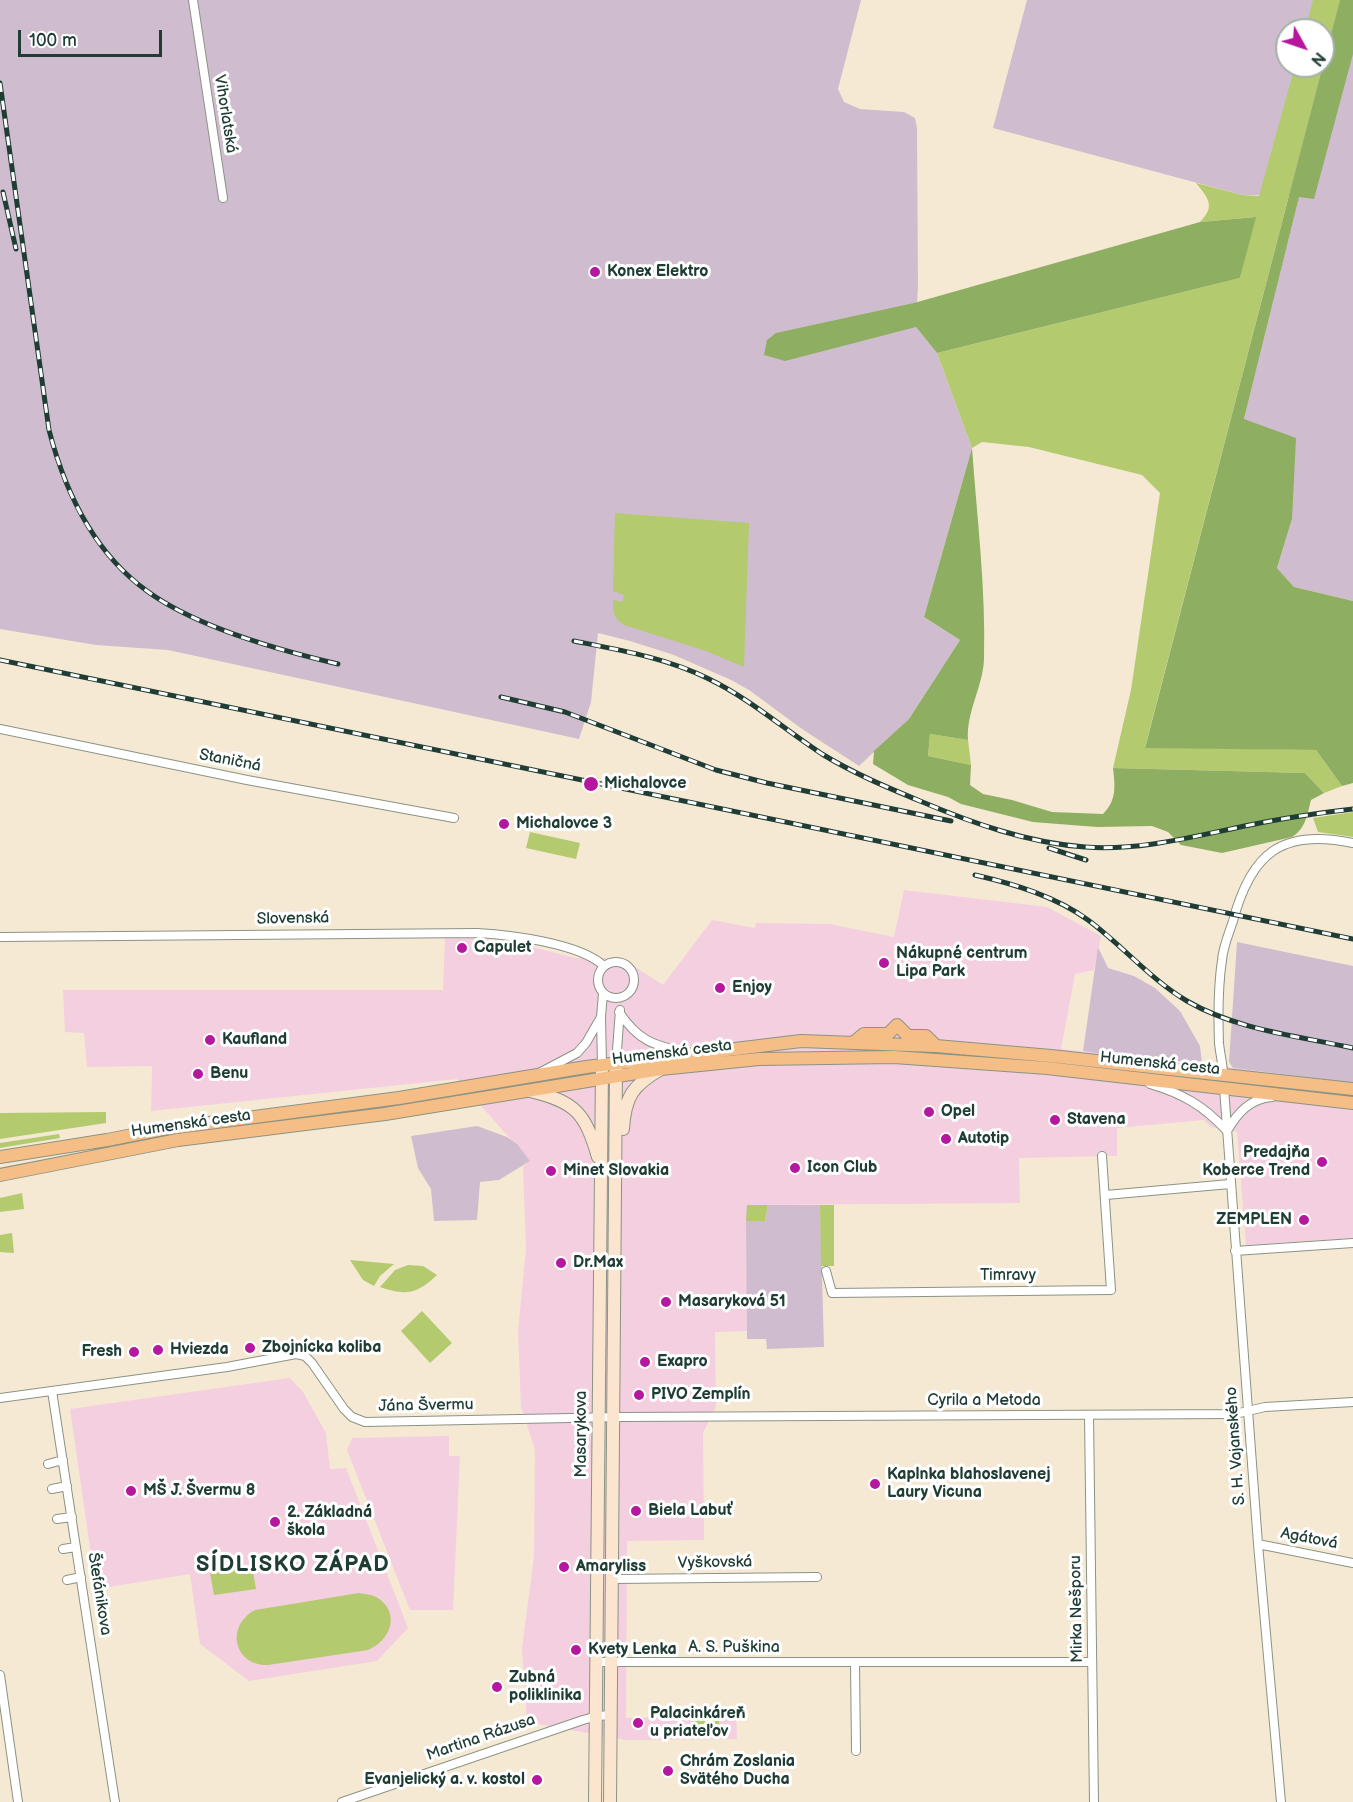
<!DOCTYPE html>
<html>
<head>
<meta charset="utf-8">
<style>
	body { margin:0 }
	#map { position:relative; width:1353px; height:1802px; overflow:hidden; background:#f6e9d4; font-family:"Balsamiq Sans",sans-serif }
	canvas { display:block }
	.north { position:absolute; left:1275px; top:18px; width:60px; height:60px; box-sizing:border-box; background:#fff; border:2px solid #a5b1ae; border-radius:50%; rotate:130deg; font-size:16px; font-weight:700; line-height:24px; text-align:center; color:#1f3d34 }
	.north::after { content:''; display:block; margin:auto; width:21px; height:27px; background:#b5179e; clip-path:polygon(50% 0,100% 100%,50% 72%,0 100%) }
	.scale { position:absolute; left:18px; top:30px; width:144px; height:27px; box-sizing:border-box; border:3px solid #1f3d34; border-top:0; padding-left:8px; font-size:18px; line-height:21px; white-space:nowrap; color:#1f3d34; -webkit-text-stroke:4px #fff; paint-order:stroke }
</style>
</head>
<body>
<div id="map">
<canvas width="1353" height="1802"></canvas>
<div class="north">N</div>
<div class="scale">100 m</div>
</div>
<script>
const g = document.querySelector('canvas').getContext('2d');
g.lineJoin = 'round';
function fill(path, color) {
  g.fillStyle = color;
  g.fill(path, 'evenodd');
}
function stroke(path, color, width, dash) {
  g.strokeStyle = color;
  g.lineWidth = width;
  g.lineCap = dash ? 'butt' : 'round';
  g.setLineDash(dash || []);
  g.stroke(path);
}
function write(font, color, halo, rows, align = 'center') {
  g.font = font + ' "Balsamiq Sans",sans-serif';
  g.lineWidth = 6;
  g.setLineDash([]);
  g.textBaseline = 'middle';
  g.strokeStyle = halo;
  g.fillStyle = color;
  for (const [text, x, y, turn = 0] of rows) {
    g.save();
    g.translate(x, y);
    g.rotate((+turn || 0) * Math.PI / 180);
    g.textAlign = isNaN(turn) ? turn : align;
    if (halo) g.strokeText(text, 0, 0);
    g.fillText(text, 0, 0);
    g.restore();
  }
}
const built = new Path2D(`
	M 904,890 L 1047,907 L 1101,936 L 1094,970 L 1075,974 L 1061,1049 L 1233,1068 L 1353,1083 L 1353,1238 L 1246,1245 L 1237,1132 L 1211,1127 L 1204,1120 L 1117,1128 L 1117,1156 L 1019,1158 L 1020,1203 L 747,1205 L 747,1331 L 715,1332 L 716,1407 L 703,1433 L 704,1540 L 627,1541 L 626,1718 L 736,1713 L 737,1739 L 626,1740 L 527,1722 L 522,1648 L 534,1557 L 535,1450 L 521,1407 L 518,1332 L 526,1248 L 523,1167 L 530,1161 L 457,1079 L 151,1111 L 152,1066 L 87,1067 L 84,1033 L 65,1032 L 63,990 L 443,990 L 445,936 L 489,940 L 528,946 L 576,958 L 621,958 L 663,985 L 712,920 L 755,928 L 756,923 L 829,924 L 894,937 Z
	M 290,1378 L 303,1392 L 326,1433 L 330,1469 L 346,1468 L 408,1628 L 377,1661 L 249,1681 L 200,1644 L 190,1574 L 96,1589 L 70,1409 Z
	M 449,1436 L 449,1456 L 460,1456 L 453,1610 L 410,1610 L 347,1450 L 352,1438 Z`);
const industrial = new Path2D(`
	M 0,0 L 861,0 L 838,89 L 844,102 L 860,109 L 904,112 L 915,118 L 917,128 L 918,285 L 916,327 L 937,353 L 972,448 L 924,617 L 960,640 L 909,719 L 859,766 L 802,729 L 749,690 L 731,680 L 674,655 L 630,641 L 598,633 L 591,702 L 579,739 L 168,650 L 96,645 L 0,629 Z
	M 1027,0 L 1353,0 L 1353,601 L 1294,587 L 1277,568 L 1292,519 L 1244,419 L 1299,196 L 1242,195 L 993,128 ZM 1287,30 L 1323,30 L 1323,66 L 1287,66 Z
	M 1237,942 L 1353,966 L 1353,1083 L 1233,1068 L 1229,1062 Z
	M 1098,947 L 1108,968 L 1134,976 L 1155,988 L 1180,1011 L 1200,1046 L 1202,1063 L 1113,1056 L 1083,1051 Z
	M 477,1126 L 507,1137 L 517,1144 L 530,1161 L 499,1180 L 480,1182 L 477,1220 L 434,1221 L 431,1189 L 418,1168 L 411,1136 Z
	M 768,1205 L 820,1205 L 824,1347 L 767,1349 L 766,1339 L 747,1339 L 746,1221 L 765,1221 Z`);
const green = new Path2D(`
	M 1313,0 L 1340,0 L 1145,747 L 1316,750 L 1342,786 L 1324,793 L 1305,773 L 1113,768 L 1131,690 L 1160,493 L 1142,475 L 1029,447 L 982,442 L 972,448 L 937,353 L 1240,278 L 1255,217 L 1200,222 C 1216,206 1208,198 1196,183 L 1242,195 L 1259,196 L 1295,66 L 1323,66 L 1323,30 L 1305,30 Z
	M 615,513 L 749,523 L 744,667 L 706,651 L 624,625 C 613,618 613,612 613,600 L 622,602 L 624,595 L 613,591 Z
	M 930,734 L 968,740 L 971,765 L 928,756 Z
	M 1353,812 L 1353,837 L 1318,832 L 1313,818 Z
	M 530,832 L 580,843 L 576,859 L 526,848 Z
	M 106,1112 L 106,1123 L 0,1139 L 0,1113 Z
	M 59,1134 L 60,1138 L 0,1148 L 0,1143 Z
	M 22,1193 L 24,1209 L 0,1212 L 0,1198 Z
	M 747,1205 L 768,1205 L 765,1221 L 746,1221 Z
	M 820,1205 L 834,1205 L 834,1266 L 821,1266 Z
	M 12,1233 L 14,1253 L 0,1252 L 0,1235 Z
	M 350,1260 L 394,1264 L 380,1276 L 374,1286 L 363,1280 Z
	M 408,1265 L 423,1266 L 437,1275 C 417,1294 406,1296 380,1287 L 395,1270 Z
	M 422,1311 L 452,1343 L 430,1363 L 401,1331 Z
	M 252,1566 L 256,1589 L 214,1595 L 210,1573 Z
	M 359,1593 C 365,1594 373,1595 378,1598 C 401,1614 390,1641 368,1650 L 268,1665 C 234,1666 225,1626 255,1610 Z
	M 719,1715 L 719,1731 L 701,1732 L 693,1726 L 692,1716 Z`);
const forest = new Path2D(`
	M 1340,0 L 1353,0 L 1353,54 L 1314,199 L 1299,197 L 1244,419 L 1296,438 L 1292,519 L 1277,568 L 1294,587 L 1353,601 L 1353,783 L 1342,786 L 1316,750 L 1145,748 Z
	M 1256,217 L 1240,278 L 937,353 L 916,327 L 785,361 L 764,355 L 767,340 L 776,333 L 914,303 L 1200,222 Z
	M 972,448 C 977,518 986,589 984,659 C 983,687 966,712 968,740 L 930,734 L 928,756 L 971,765 L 970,785 L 983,794 L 1012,800 L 1052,812 L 1103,814 C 1117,800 1115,786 1113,768 L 1305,773 L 1324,793 L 1311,800 C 1307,815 1306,828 1292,837 L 1222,853 L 1181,845 L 1168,832 L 1152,826 L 1097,827 L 1033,822 L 961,804 L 948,797 L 908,785 L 873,764 L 874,751 L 909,719 L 960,640 L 924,617 Z`);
const minor = new Path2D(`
	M 193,0 L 223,198
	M 0,729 L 247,780 L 454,818
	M 0,937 L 477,933 C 511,935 579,943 604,966
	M598 980a18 18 0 1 1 36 0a18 18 0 1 1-36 0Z
	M 619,1012 C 639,1042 654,1045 687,1053
	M 616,1063 L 620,1010
	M 602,1065 L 601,1017 L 603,993
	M 541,1072 L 577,1053 L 586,1043 L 601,1017
	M 1223,1075 C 1223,1064 1220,1054 1219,1043 C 1218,1016 1218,987 1222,960 C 1223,947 1229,933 1233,921 C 1251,853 1282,828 1353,843
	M 1150,1084 C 1183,1094 1203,1105 1227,1131
	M 1224,1088 L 1258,1544 L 1281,1802
	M 1227,1131 C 1238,1112 1250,1099 1272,1097
	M 1106,1195 L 1230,1184
	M 1235,1251 L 1353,1243
	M 826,1271 L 832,1293 L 1111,1290 L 1102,1156
	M 52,1391 L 115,1802
	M 0,1398 L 227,1367 L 296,1354 L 305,1356 L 312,1363 L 344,1409 L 352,1417 L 365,1422 L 622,1417 L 1235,1414 L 1265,1407 L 1353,1402
	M 1089,1415 L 1094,1802
	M 48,1464 L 63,1460
	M 52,1489 L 67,1486
	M 57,1519 L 72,1517
	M 1258,1544 L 1353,1563
	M 63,1549 L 76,1547
	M 613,1579 L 817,1577
	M 67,1580 L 81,1577
	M 598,1662 L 1092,1662
	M 855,1662 L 856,1751
	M 0,1675 L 18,1802
	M 342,1802 L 583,1720 L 597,1716 L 612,1715`);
const secondary = new Path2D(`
	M 530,1091 C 576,1102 585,1113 598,1157
	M 623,1129 C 625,1096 633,1085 661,1069
	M 595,1802 L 602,1068
	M 610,1802 L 616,1068`);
const primary = new Path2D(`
	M 853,1043 L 864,1034 L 888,1034 L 897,1025 L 908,1036 L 926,1036 L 936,1046
	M 0,1157 L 107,1140 L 163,1129 L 399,1098 L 586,1067 L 801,1041 L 936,1046 L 1051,1056 L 1353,1089
	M 0,1175 L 178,1140 L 385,1114 L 661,1069 L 759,1059 L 894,1057 L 1047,1068 L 1353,1103`);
const rail = new Path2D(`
	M 0,83 L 49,430 C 65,492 93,552 147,591 C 196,627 278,650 338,664
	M 3,192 L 16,249
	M 574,641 C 620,650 667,658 709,679 C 750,699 784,729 822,754 C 853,773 886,787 920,801 C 972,823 1028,843 1085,847 C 1141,851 1195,836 1250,825 C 1284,818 1319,813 1353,809
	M 0,660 L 1353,939
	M 501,697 L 565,712 L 716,770 L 767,783 L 951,821
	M 1049,848 L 1086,860
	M 975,875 C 1014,884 1055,896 1088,920 C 1123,946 1150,979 1187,1001 C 1237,1030 1298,1036 1353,1048`);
const markers = [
	[595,272,6,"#b5179e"],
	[591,784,8,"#b5179e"],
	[504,824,6,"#b5179e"],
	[462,948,6,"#b5179e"],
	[884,963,6,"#b5179e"],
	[720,988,6,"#b5179e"],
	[210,1040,6,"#b5179e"],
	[198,1074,6,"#b5179e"],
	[929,1112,6,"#b5179e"],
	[1055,1120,6,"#b5179e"],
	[946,1139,6,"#b5179e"],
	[1322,1162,6,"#b5179e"],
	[795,1168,6,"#b5179e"],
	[551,1171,6,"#b5179e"],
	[1304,1220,6,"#b5179e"],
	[561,1263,6,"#b5179e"],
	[666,1302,6,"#b5179e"],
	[250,1348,6,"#b5179e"],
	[158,1350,6,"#b5179e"],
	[134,1352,6,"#b5179e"],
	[645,1362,6,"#b5179e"],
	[639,1395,6,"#b5179e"],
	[875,1484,6,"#b5179e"],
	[131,1491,6,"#b5179e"],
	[636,1511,6,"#b5179e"],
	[275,1522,6,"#b5179e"],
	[564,1567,6,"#b5179e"],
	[576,1650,6,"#b5179e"],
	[497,1687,6,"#b5179e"],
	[638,1723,6,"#b5179e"],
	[668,1771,6,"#b5179e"],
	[537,1780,6,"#b5179e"]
];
const streetNames = [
	["Vihorlatská",225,114,81],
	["Staničná",230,761,11],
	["Slovenská",293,919,-1],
	["Humenská cesta",672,1053,-7],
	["Humenská cesta",1160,1064,6],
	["Humenská cesta",191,1124,-8],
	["Timravy",1008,1276],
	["Cyrila a Metoda",984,1401],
	["Jána Švermu",426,1406,-1],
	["Masarykova",582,1434,-90],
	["S. H. Vajanského",1236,1446,-94],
	["Agátová",1309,1539,11],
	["Vyškovská",715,1563,-1],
	["Štefánikova",99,1594,81],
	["Mirka Nešporu",1077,1609,-91],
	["A. S. Puškina",734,1648],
	["Martina Rázusa",481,1738,-19]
];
const poiNames = [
	["Konex Elektro",607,272],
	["Michalovce",604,784],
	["Michalovce 3",516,824],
	["Capulet",474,948],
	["Nákupné centrum",896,954],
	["Lipa Park",896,972],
	["Enjoy",732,988],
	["Kaufland",222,1040],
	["Benu",210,1074],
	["Opel",941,1112],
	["Stavena",1067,1120],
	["Autotip",958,1139],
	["Predajňa",1310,1153,"right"],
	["Koberce Trend",1310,1171,"right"],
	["Icon Club",807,1168],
	["Minet Slovakia",563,1171],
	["ZEMPLEN",1292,1220,"right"],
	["Dr.Max",573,1263],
	["Masaryková 51",678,1302],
	["Zbojnícka koliba",262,1348],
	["Hviezda",170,1350],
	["Fresh",122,1352,"right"],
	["Exapro",657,1362],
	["PIVO Zemplín",651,1395],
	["Kaplnka blahoslavenej",887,1475],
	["Laury Vicuna",887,1493],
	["MŠ J. Švermu 8",143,1491],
	["Biela Labuť",648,1511],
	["2. Základná",287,1513],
	["škola",287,1531],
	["Amaryliss",576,1567],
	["Kvety Lenka",588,1650],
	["Zubná",509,1678],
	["poliklinika",509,1696],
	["Palacinkáreň",650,1714],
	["u priateľov",650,1732],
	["Chrám Zoslania",680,1762],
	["Svätého Ducha",680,1780],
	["Evanjelický a. v. kostol",525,1780,"right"]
];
const districtNames = [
	["SÍDLISKO ZÁPAD",293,1565]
];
fill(built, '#f3cfe0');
fill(industrial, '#cfbdcf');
fill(green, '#b3ca6f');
fill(forest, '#8eae62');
stroke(minor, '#8a9384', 10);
stroke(secondary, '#8a9384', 14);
stroke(primary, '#8a9384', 14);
stroke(minor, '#fff', 8);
stroke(secondary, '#fbe5cf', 12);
stroke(primary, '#f6be87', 12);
stroke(rail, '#1f3d34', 5);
stroke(rail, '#fff', 3, [9]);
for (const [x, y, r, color] of markers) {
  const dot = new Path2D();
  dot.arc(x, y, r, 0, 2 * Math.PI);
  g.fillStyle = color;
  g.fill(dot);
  stroke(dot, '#fff', 2);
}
write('16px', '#1f3d34', '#fff', streetNames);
write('bold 16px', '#1f3d34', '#fff', poiNames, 'left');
g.letterSpacing = '1.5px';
write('bold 22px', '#1f3d34', '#fff', districtNames);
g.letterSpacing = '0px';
</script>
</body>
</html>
